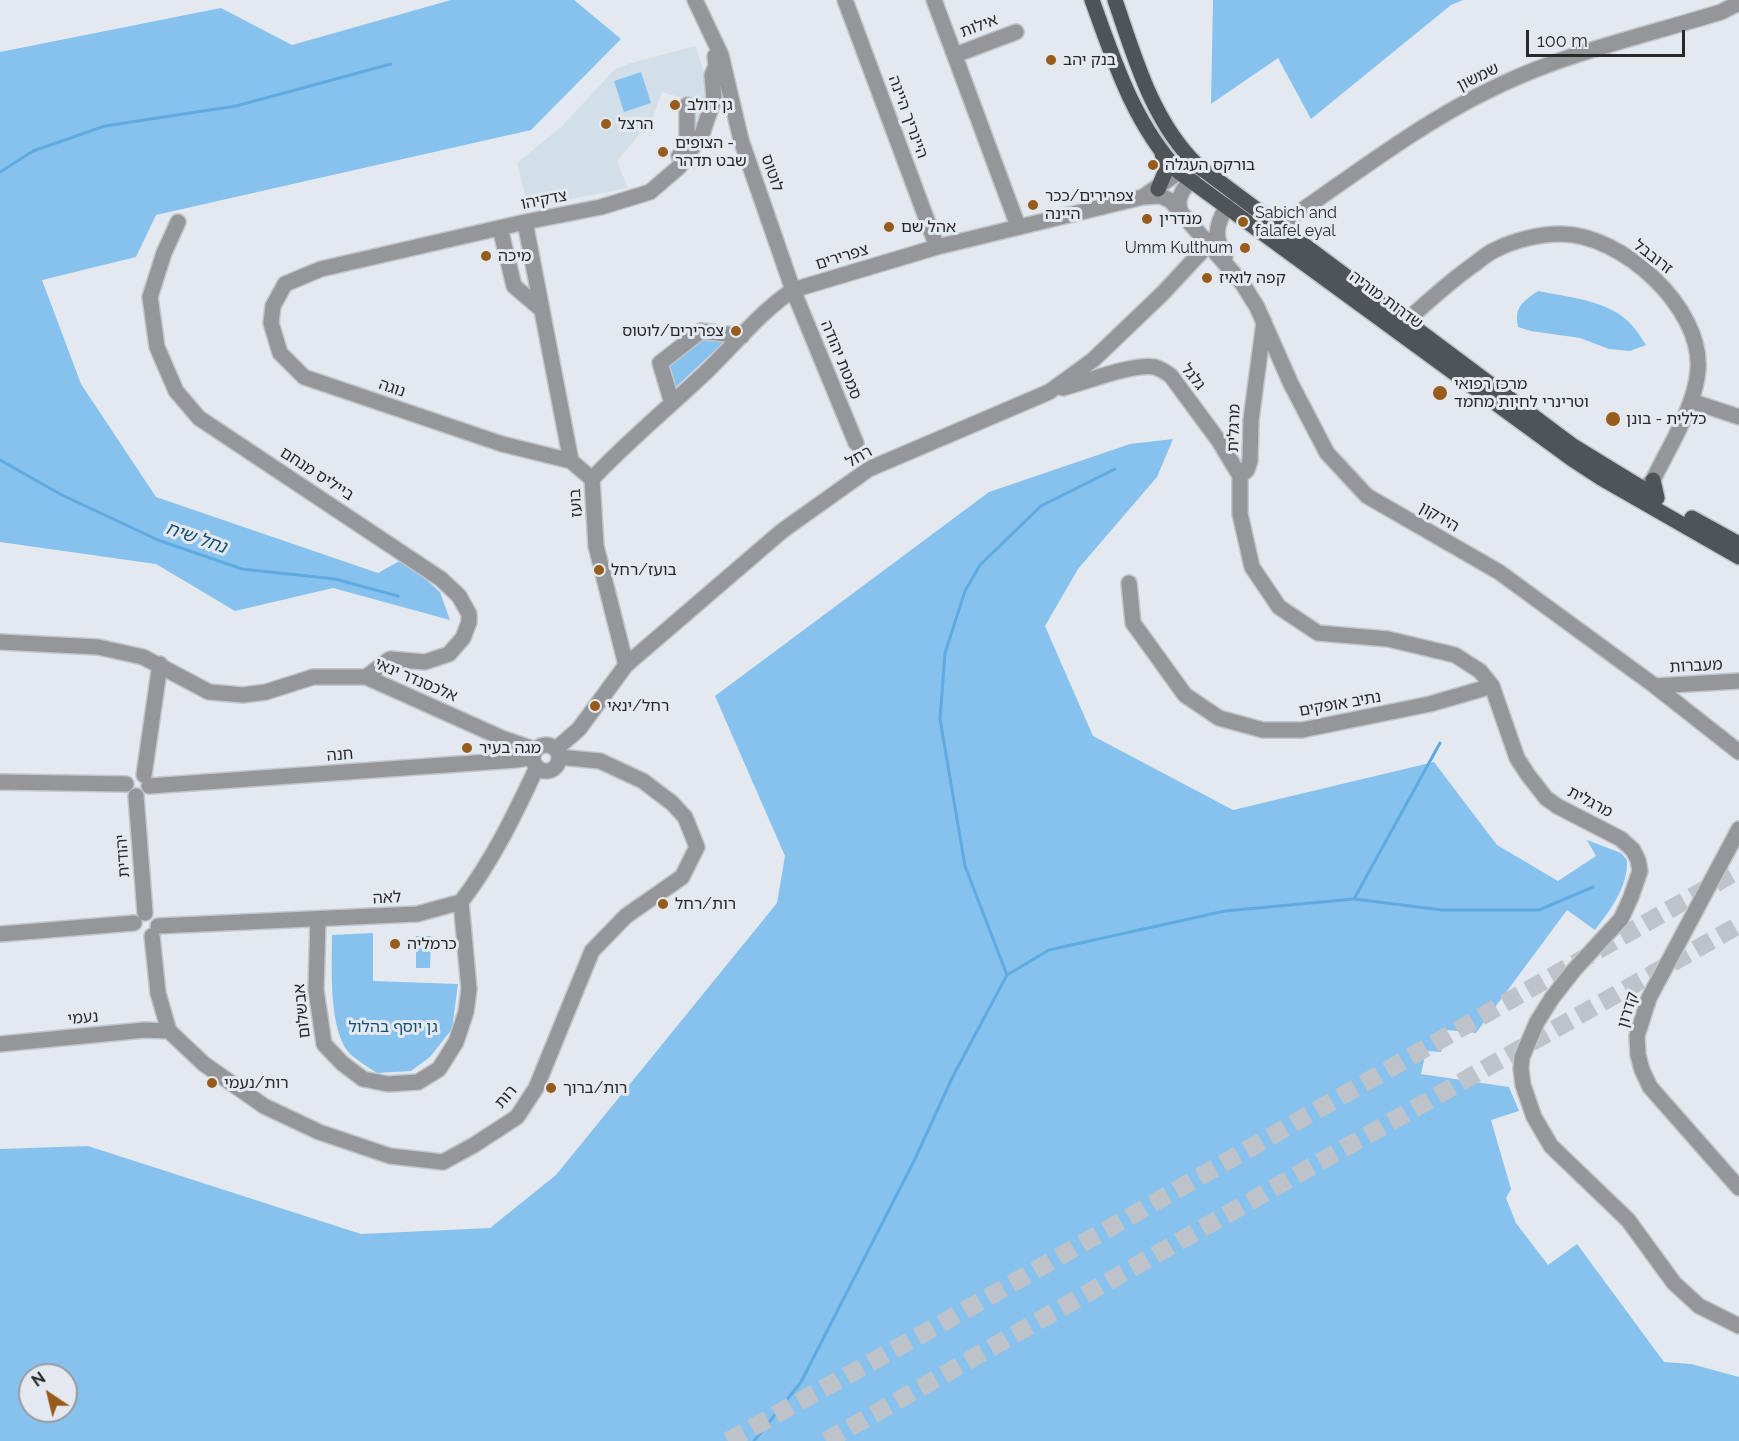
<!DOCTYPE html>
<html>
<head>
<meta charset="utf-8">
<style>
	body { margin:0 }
	#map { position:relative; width:1739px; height:1441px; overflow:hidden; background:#e3e9ef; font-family:Raleway,sans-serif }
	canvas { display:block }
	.north { position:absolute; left:18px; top:1363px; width:60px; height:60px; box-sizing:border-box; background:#e3e9ef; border:2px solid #989ca1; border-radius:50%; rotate:325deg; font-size:16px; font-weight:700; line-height:24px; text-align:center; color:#27292b }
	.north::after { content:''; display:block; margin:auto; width:21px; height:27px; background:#975b1c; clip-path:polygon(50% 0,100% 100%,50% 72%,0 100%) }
	.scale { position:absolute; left:1526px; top:30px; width:159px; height:27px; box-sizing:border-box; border:3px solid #27292b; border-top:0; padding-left:8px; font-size:18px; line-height:21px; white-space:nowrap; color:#27292b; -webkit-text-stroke:4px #e3e9ef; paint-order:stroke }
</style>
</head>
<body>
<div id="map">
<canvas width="1739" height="1441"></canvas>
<div class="north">N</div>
<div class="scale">100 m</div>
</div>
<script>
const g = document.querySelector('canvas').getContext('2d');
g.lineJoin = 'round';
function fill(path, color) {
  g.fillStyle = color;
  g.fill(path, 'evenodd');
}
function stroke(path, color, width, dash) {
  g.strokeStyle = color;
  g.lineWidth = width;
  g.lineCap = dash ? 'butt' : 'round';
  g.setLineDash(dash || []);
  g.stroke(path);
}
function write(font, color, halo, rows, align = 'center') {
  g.font = font + ' Raleway,"Noto Sans Hebrew",sans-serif';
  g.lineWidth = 6;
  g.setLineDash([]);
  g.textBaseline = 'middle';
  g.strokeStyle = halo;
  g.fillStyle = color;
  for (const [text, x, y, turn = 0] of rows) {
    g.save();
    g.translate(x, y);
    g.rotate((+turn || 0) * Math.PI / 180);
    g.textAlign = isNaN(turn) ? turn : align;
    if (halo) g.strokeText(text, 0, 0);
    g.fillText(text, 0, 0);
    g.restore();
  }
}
const built = new Path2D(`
	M 696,46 L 710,94 L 699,120 L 690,120 L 693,101 L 662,92 L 652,119 L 617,161 L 628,188 L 536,206 L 526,199 L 517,163 L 561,127 L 614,70 L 631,63 Z`);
const green = new Path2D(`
	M 451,0 L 574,0 L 621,39 L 531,130 L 156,215 L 136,257 L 42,280 L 81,384 L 156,497 L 378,573 L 403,559 L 440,592 L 450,620 L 333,588 L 235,611 L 156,564 L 0,542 L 0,52 L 221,8 L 292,45 Z
	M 1213,0 L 1463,0 L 1451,5 L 1311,119 L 1278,58 L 1211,104 Z
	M 641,72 L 651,103 L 624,112 L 614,81 Z
	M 1538,291 C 1568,297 1606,300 1629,322 C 1635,328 1641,337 1646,345 L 1630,351 L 1609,349 L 1580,338 L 1531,331 L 1518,327 C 1514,306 1523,302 1538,291 Z
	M 703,338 L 724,342 L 676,387 L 669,364 Z
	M 1173,439 L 1157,477 L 1078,569 L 1045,626 L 1093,736 L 1233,810 L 1434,762 L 1497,845 L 1558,881 L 1596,856 L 1587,840 L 1621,853 L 1627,860 C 1628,887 1611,909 1595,930 L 1567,910 L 1476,1033 L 1447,1030 L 1441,1052 L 1426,1051 L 1421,1074 L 1509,1087 L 1519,1111 L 1491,1120 L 1511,1189 L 1506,1198 L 1516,1223 L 1548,1265 L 1577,1244 L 1664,1362 L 1691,1364 L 1739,1377 L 1739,1441 L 0,1441 L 0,1149 L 88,1146 L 361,1234 L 490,1228 L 556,1175 L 777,903 L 785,856 L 715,696 L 989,492 L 1130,444 ZM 30,1375 L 66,1375 L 66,1411 L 30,1411 Z
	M 373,933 L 373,981 L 458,984 L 452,1029 L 430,1057 L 411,1071 L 377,1073 C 368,1067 358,1061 350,1054 C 328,1031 332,965 332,935 Z
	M 416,936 L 431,936 L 430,968 L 416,968 Z`);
const stream = new Path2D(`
	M 0,172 L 33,151 L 105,126 L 236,106 L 391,64
	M 0,460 L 62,495 L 158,540 L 242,569 L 335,579 L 398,596
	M 1354,899 L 1440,743
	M 1007,975 L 965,866 L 940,719 L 945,653 L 965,591 L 980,565 L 1041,506 L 1115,469
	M 754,1441 L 801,1382 L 914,1161 L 953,1076 L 1007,975 L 1049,950 L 1225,911 L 1354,899 L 1442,910 L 1539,910 L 1593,887`);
const highwayTunnel = new Path2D(`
	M 728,1441 L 953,1317 L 1739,870
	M 826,1441 L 1739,925`);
const minor = new Path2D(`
	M 695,0 L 721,55 L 741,140 L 793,290 L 856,443
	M 845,0 L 937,247
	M 934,0 L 1018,226
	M 955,55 L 1016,32
	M 679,156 L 687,145 L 687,105
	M 1143,197 L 1161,196 L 1171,201 L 1242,283 L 1257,307 L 1291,384 L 1327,453 L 1367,496 L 1499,572 L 1655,686 L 1739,752
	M 178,222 L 164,253 L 150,297 L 157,347 L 176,391 L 199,418 L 441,579 L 459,596 L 469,614 L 469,622 L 463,638 L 449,654 L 425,662 L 390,659 L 366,677
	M 525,222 L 571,461 L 592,479 L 596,546 L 626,665
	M 500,228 L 514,286 L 542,310
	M 1257,229 L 1271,228 L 1288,220 C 1355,174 1426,119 1500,85 C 1569,52 1647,35 1721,12 L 1739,3
	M 1225,257 C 1214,236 1215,227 1227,206
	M 1406,321 C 1429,301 1451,280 1476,263 C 1482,258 1488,253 1495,250 C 1514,240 1540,234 1561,234 C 1622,234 1703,308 1698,370 C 1695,407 1669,447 1653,480 L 1645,488
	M 1063,388 C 1086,382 1133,363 1155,367 C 1161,369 1166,372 1171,376 L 1219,441 L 1240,476
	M 1691,401 L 1739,417
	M 672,403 L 660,363 L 701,331 L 742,336
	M 571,461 L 502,444 L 304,377 L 280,353 L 271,323 L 273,306 L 285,284 L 321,269 L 525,222 L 601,207 L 650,192 L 679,167 L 702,134 L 714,99 L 712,75 L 716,66 L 715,56 L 721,55
	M 1240,476 L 1240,514 L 1252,567 L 1279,607 L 1318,633 L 1388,639 L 1455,655 L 1480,671 L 1492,686 L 1517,758 L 1528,775 L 1546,798 L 1557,806 L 1621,839 L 1633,850 L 1638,860 L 1640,871 L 1631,897 L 1621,919 L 1574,970 L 1552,998 L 1537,1022 L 1522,1057 L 1521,1069 L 1523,1085 L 1534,1117 L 1551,1146 L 1628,1220 L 1674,1283 L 1699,1306 L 1739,1326
	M 1240,476 L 1247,470 L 1250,461 L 1251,420 L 1264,322
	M 592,479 C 628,441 668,408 706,372 C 735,344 760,312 793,290 L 937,247 L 1143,197 L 1179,172 L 1197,165 C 1194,183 1172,193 1181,212
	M 1129,583 L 1133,623 L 1185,695 L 1219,718 L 1263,730 L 1302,730 L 1430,704 L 1492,686
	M 0,642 L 98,647 L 143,657 L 209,692 L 243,695 L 266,692 L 313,677 L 366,677 L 502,738 L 536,750
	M 1655,686 L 1739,681
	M533 758a13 13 0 1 1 26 0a13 13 0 1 1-26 0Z
	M 556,749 L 579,729 L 626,665 L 782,531 L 869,469 L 1049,392 L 1093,360 L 1163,293 L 1203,250 L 1205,239
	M 144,775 L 160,664
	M 0,782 L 126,784
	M 149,786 L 516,760 L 533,757
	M 136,796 L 145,913
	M 1739,829 L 1649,998 L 1637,1036 L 1638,1055 L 1642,1070 L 1650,1087 L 1739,1188
	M 318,920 L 316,990 L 324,1044 L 342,1063 L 363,1079 L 388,1084 L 418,1082 L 439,1069 L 456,1042 L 466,1012 L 469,989 L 461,902
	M 158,926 L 417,914 L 461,902 C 493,860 515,814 537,767
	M 0,934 L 134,923
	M 152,936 L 158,993 L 169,1031 L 204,1064 L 264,1106 L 319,1132 L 390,1156 L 443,1162 L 474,1145 L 517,1117 L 536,1088 L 592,951 L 626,916 L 682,877 L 697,847 L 685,817 L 672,803 L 643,781 L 600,761 L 559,757
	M 0,1044 L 145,1030 L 169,1031`);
const major = new Path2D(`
	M 1092,0 C 1114,61 1134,124 1179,172 L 1572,459 L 1601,478 L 1739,557
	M 1115,0 C 1135,58 1152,121 1197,165 L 1573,446 L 1653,495
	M 1158,189 L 1166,170 L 1162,153
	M 1653,480 L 1657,498
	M 1692,518 L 1739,544`);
const markers = [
	[1051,60,6,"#975b1c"],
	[675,105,6,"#975b1c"],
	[606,124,6,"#975b1c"],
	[663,152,6,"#975b1c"],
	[1153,165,6,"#975b1c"],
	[1033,205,6,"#975b1c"],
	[1147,219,6,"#975b1c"],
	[1243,222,6,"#975b1c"],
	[889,227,6,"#975b1c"],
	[1245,248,6,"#975b1c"],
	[486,256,6,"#975b1c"],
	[1207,278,6,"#975b1c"],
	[736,331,6,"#975b1c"],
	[1440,393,8,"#975b1c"],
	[1613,419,8,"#975b1c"],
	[599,570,6,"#975b1c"],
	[595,706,6,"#975b1c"],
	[467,748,6,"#975b1c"],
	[663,904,6,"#975b1c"],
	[395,944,6,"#975b1c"],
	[212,1083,6,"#975b1c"],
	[551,1088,6,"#975b1c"]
];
const streetNames = [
	["אילות",979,26,-20],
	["שמשון",1478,77,-26],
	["היינריך היינה",908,117,70],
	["לוטוס",772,173,71],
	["צדקיהו",544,200,-11],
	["צפרירים",842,257,-17],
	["זרובבל",1653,257,38],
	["שדרות מוריה",1386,300,36],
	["סמטת יהודה",841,360,68],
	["גלגל",1193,377,51],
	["נוגה",392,388,19],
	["מרגלית",1234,428,-88],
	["רחל",859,457,-30],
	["בייליס מנחם",317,474,33],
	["בועז",576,503,-94],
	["הירקון",1439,517,30],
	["מעברות",1696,666,-3],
	["אלכסנדר ינאי",416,680,23],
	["נתיב אופקים",1340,704,-10],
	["חנה",340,755,-4],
	["מרגלית",1590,802,28],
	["יהודית",123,856,-94],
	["לאה",387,898,-3],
	["קדרון",1628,1010,-73],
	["אבשלום",302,1011,-96],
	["נעמי",83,1018,-5],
	["רות",506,1097,-49]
];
const poiNames = [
	["בנק יהב",1063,60],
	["גן דולב",687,105],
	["הרצל",618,124],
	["הצופים -",675,143],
	["שבט תדהר",675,161],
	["בורקס העגלה",1165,165],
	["צפרירים/ככר",1045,196],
	["היינה",1045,214],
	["Sabich and",1255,213],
	["falafel eyal",1255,231],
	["מנדרין",1159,219],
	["אהל שם",901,227],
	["Umm Kulthum",1233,248,"right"],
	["מיכה",498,256],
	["קפה לואיז",1219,278],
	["צפרירים/לוטוס",724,331,"right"],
	["מרכז רפואי",1454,384],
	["וטרינרי לחיות מחמד",1454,402],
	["כללית - בונן",1626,419],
	["בועז/רחל",611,570],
	["רחל/ינאי",607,706],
	["מגה בעיר",479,748],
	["רות/רחל",675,904],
	["כרמליה",407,944],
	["רות/נעמי",224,1083],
	["רות/ברוך",563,1088]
];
const parkNames = [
	["גן יוסף בהלול",393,1027]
];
const waterNames = [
	["נחל שיח",196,538,19]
];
fill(built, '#d2dfe9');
fill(green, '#87c2ee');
stroke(stream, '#5faae0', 3);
stroke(highwayTunnel, '#bdc3c8', 18, [18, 9]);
stroke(minor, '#c1c6cc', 18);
stroke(major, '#c1c6cc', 18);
stroke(minor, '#949699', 15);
stroke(major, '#4f5458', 15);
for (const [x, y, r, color] of markers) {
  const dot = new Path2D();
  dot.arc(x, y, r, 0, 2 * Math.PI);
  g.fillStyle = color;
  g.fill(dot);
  stroke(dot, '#e3e9ef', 2);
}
write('16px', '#27292b', '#e3e9ef', streetNames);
write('16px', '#27292b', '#e3e9ef', poiNames, 'left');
write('16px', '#174f74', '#e3e9ef', parkNames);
write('italic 18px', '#195175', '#e3e9ef', waterNames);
</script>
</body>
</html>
